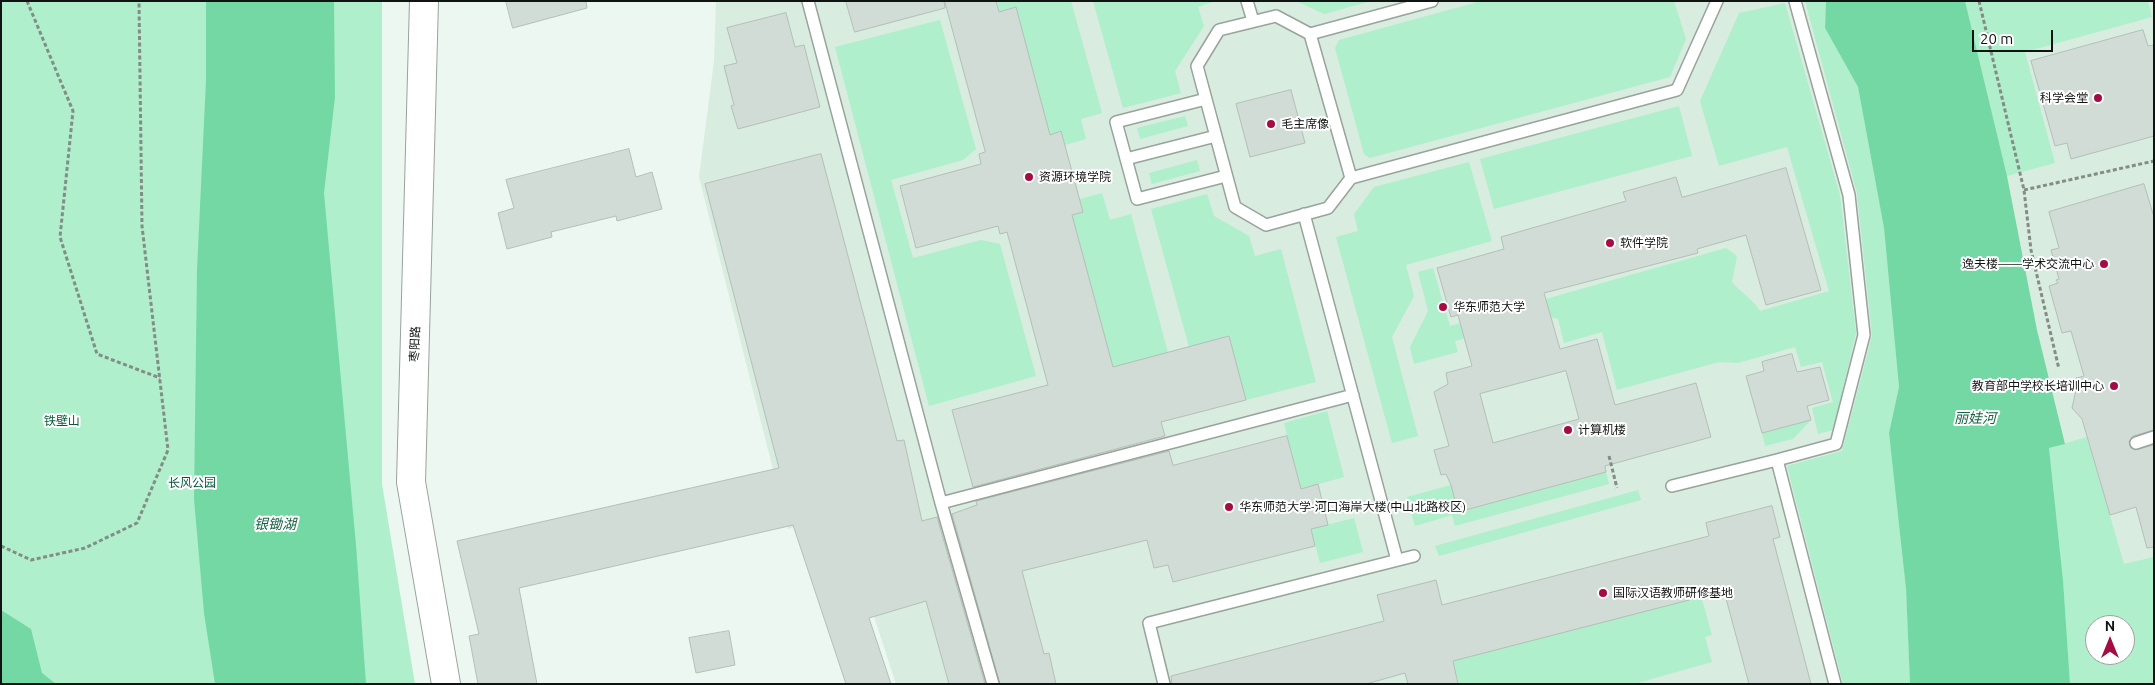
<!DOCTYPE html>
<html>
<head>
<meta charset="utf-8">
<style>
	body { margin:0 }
	#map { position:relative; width:2155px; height:685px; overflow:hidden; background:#ebf7f0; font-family:Ubuntu,sans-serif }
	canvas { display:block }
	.frame { position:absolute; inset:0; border:2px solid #0f1311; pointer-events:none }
	.north { position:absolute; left:2085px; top:615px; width:50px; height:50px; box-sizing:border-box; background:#fff; border:1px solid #9fa1a0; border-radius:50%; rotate:0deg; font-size:14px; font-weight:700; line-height:20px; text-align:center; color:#0f1311 }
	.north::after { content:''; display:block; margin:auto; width:18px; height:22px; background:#a40c42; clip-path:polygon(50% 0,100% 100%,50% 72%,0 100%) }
	.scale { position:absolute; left:1972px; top:30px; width:81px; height:22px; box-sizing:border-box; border:2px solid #0f1311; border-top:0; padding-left:6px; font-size:15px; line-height:18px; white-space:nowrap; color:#0f1311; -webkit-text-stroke:4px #fff; paint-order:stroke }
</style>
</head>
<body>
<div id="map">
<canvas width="2155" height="685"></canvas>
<div class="frame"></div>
<div class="north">N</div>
<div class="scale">20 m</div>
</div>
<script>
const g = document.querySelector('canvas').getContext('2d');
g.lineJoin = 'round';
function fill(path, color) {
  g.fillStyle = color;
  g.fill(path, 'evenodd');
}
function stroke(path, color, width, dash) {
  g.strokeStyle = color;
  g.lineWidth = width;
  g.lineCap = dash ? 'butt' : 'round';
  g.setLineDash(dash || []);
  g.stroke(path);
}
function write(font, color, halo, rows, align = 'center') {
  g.font = font + ' Ubuntu,"Noto Sans SC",sans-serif';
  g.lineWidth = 4;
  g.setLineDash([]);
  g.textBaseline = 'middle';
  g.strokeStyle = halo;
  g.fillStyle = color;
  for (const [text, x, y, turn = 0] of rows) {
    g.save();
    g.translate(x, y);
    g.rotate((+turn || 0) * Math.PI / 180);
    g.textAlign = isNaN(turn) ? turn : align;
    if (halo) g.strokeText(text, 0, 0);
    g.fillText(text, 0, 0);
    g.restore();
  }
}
const built = new Path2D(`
	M 716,1 L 2154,1 L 2154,684 L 896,684 L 840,512 L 788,529 L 699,177 L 714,61 ZM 2095,625 L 2125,625 L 2125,655 L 2095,655 Z`);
const green = new Path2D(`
	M 1,1 L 382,1 L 382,484 L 415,684 L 1,684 Z
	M 997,1 L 1071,1 L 1102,113 L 1081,119 L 1086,139 L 1065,145 L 1061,132 L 1050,135 L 1016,7 L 999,12 Z
	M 1093,1 L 1216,1 L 1198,7 L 1204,26 L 1175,71 L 1181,93 L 1123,108 Z
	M 1296,1 L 1372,1 L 1324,14 Z
	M 1481,1 L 1674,1 L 1686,39 L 1670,77 L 1370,158 L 1364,154 L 1335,48 L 1339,40 Z
	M 1805,1 L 1826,1 L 1825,28 L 1858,87 L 1884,228 L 1899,387 L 1889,433 L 1906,589 L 1910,684 L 1843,684 L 1787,466 L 1842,451 L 1872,336 L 1857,193 Z
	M 1965,1 L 2148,1 L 2152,17 L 2025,52 L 2055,163 L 2007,176 Z
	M 1785,3 L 1840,195 L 1856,333 L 1833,430 L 1818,434 L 1812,408 L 1833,402 L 1822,362 L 1801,367 L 1795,347 L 1738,363 L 1719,362 L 1617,390 L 1602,332 L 1564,343 L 1558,319 L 1546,316 L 1455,341 L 1458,352 L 1414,364 L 1410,347 L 1428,311 L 1418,272 L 1433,268 L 1450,326 L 1726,248 L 1737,256 L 1732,282 C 1741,293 1753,299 1760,311 L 1829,291 L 1787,147 L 1719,166 L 1700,101 L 1739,13 Z
	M 940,20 L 976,149 L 963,160 L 891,180 L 913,258 L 981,240 L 1000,244 L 1036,376 L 929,406 L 835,47 Z
	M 1679,106 L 1692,156 L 1494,209 L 1480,159 Z
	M 1185,116 L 1188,126 L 1140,139 L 1137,128 Z
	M 1197,160 L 1200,171 L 1152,184 L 1149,173 Z
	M 1469,162 L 1492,241 L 1406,265 L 1414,296 L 1392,337 L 1418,436 L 1392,443 L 1336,237 L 1358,231 L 1354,214 L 1374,187 Z
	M 1102,193 L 1110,220 L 1131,214 L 1168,353 L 1099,371 L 1105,337 L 1072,215 L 1083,212 L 1080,199 Z
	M 1207,194 L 1214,216 L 1249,236 L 1255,256 L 1281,249 L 1316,382 L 1246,400 L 1189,347 L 1151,209 Z
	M 1327,411 L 1344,477 L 1301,489 L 1284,423 Z
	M 1811,420 L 1793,439 L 1765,446 L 1762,433 Z
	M 2087,437 L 2124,564 L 2154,557 L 2154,684 L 2070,684 L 2063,580 L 2049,448 ZM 2095,625 L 2125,625 L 2125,655 L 2095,655 Z
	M 1606,472 L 1609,484 L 1455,526 L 1452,515 L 1415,526 L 1407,497 L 1451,485 L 1459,512 Z
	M 1638,490 L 1641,500 L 1439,556 L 1435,546 Z
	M 1354,518 L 1363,552 L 1320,563 L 1311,529 Z
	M 1701,596 L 1712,635 L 1705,637 L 1712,662 L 1634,684 L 1459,684 L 1453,661 Z`);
const water = new Path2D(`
	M 206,1 L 334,1 L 335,97 L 324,193 L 356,545 L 366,684 L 215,684 L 204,613 L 194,499 L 197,270 L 206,80 Z
	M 1826,1 L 1965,1 L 2007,176 L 2037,330 L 2065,444 L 2049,448 L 2063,580 L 2070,684 L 1910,684 L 1906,589 L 1889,433 L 1899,387 L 1884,228 L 1858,87 L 1825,28 Z
	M 1,610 L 31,629 L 42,673 L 56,684 L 1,684 Z`);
const building = new Path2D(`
	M 506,1 L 586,1 L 587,8 L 513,28 Z
	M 846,1 L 944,1 L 945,8 L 855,32 Z
	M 945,1 L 996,1 L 999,12 L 1016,7 L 1050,135 L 1061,131 L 1083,212 L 1072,215 L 1113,367 L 1229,336 L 1246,400 L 1161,422 L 1165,436 L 973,487 L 952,410 L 1048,385 L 1007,232 L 1000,234 L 998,226 L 916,248 L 900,186 L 981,164 L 979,154 L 985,152 Z
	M 786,13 L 795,47 L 804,45 L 820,107 L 738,129 L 731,106 L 734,105 L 724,66 L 737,63 L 727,28 Z
	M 2143,30 L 2148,46 L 2154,45 L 2154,136 L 2071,159 L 2067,143 L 2055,146 L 2031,61 Z
	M 1291,90 L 1305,143 L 1250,157 L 1236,104 Z
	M 629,149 L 636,177 L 652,172 L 662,209 L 617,221 L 616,216 L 551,232 L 552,237 L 507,249 L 498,213 L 514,208 L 506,180 Z
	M 821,154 L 897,441 L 904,440 L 922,521 L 937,517 L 985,684 L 949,684 L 926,601 L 869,618 L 891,684 L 846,684 L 793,525 L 519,588 L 537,684 L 478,684 L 469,636 L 479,634 L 457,541 L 779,468 L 705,184 Z
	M 1786,168 L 1821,290 L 1766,305 L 1746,235 L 1697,249 L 1698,253 L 1544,293 L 1560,349 L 1597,339 L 1615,405 L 1696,383 L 1711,437 L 1605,466 L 1606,472 L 1458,512 L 1451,485 L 1446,474 L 1441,475 L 1434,450 L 1449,446 L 1434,392 L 1448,384 L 1446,373 L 1472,366 L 1458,315 L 1451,317 L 1437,268 L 1504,249 L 1501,237 L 1626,201 L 1623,192 L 1676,177 L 1682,197 ZM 1566,371 L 1579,419 L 1493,443 L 1480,394 Z
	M 2144,184 L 2154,217 L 2154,430 L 2133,436 L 2129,442 L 2131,448 L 2135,450 L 2154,445 L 2154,547 L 2147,548 L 2136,507 L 2110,515 L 2082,419 L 2072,408 L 2076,390 L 2073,379 L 2084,376 L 2071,331 L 2062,333 L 2049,286 L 2058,283 L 2056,280 L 2059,279 L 2051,250 L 2059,248 L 2049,212 Z
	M 1792,354 L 1797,372 L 1820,367 L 1829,400 L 1807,406 L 1811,420 L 1762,433 L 1746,376 L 1764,371 L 1762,362 Z
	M 1287,436 L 1301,489 L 1318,484 L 1328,525 L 1311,529 L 1315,546 L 1173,582 L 1168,565 L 1154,568 L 1147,540 L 1022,571 L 1044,654 L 1049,653 L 1056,684 L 1000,684 L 952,514 L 977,505 L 976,501 L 1169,451 L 1173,465 Z
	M 1772,506 L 1780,537 L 1773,539 L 1811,684 L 1749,684 L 1724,591 L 1453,661 L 1458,684 L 1408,684 L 1405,673 L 1366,684 L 1172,684 L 1171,676 L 1384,621 L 1377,595 L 1436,580 L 1442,605 L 1709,536 L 1706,523 Z
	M 729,631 L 735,665 L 696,673 L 689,638 Z`);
const path = new Path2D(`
	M 27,1 L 73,111 L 60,237 L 97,354 L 160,378
	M 1979,1 L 2024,190 L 2031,250 L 2059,369
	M 2024,190 L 2154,161
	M 1609,456 L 1617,488
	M 1,546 L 31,560 L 85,548 L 137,523 L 168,450 L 142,226 L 139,1`);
const service = new Path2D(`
	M 808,1 L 941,503 L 1353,395
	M 1247,1 L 1253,21
	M 1795,1 L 1849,195 L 1864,335 L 1836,444 L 1777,460 L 1835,684
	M 1276,16 L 1310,34 L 1351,178 L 1328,208 L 1266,225 L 1235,207 L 1197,66 L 1219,30 Z
	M 1310,34 L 1432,1
	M 1206,99 L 1116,122 L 1137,199 L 1226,176
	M 1126,159 L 1216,136
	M 1351,178 L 1677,90 L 1717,1
	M 1304,214 L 1397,560
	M 2136,443 L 2154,437
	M 1672,486 L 1777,460
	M 941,503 L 993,684
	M 1164,684 L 1149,623 L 1414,556`);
const tertiary = new Path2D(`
	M 424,1 L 411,482 L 446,684`);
const markers = [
	[2098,98,5,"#a40c42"],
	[1271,124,5,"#a40c42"],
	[1029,177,5,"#a40c42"],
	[1610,243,5,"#a40c42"],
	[2104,264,5,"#a40c42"],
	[1443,307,5,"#a40c42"],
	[2114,386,5,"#a40c42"],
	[1568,430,5,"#a40c42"],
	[1229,507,5,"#a40c42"],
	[1603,593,5,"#a40c42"]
];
const poiNames = [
	["科学会堂",2088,98,"right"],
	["毛主席像",1281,124],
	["资源环境学院",1039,177],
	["软件学院",1620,243],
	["逸夫楼——学术交流中心",2094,264,"right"],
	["华东师范大学",1453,307],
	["教育部中学校长培训中心",2104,386,"right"],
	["计算机楼",1578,430],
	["华东师范大学-河口海岸大楼(中山北路校区)",1239,507],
	["国际汉语教师研修基地",1613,593]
];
const streetNames = [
	["枣阳路",415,344,-88]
];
const parkNames = [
	["铁壁山",62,421],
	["长风公园",192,483]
];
const waterNames = [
	["丽娃河",1975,418],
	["银锄湖",275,524]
];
fill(built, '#d8ece0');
fill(green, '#afefcb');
fill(water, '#74d8a5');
fill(building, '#d0dcd5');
stroke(building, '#b4bfb8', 1);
stroke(service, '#98a39c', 14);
stroke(tertiary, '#98a39c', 30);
stroke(path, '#848c87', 3, [4, 2.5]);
stroke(service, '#fff', 11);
stroke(tertiary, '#fff', 28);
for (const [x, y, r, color] of markers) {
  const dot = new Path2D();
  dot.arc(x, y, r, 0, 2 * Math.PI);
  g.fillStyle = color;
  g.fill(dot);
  stroke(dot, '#fff', 2);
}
write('12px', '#0f1311', '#fff', poiNames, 'left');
write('12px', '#0f1311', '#fff', streetNames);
write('12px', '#075939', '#fff', parkNames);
write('italic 14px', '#186342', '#fff', waterNames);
</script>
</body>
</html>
